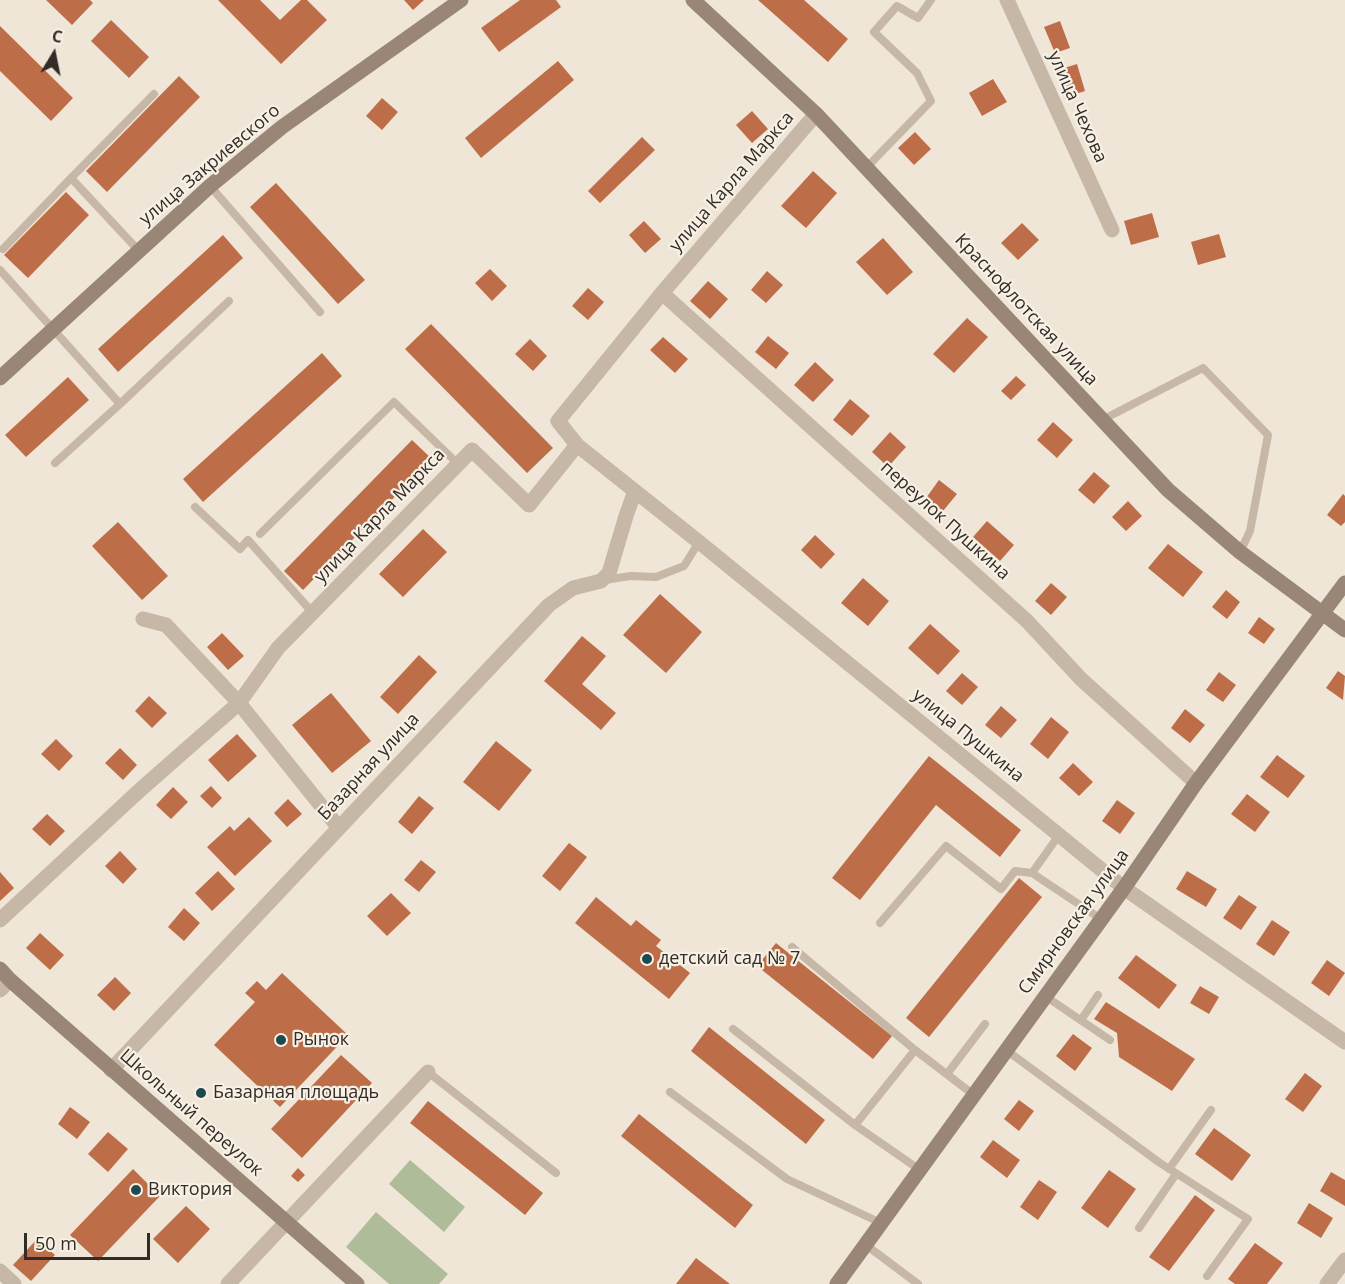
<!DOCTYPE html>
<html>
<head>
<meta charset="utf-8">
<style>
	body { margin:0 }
	#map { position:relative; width:1345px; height:1284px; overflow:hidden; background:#efe6d8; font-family:"Open Sans",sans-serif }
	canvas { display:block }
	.north { position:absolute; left:24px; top:24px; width:60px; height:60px; -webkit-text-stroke:4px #f7f0e4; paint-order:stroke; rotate:10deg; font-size:16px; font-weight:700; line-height:24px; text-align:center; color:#322b26 }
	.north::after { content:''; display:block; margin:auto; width:21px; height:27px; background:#322b26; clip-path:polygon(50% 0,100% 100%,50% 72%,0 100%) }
	.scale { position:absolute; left:24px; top:1233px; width:126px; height:27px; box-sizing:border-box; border:3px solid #322b26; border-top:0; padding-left:8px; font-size:18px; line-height:21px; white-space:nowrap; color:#322b26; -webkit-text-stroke:4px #f7f0e4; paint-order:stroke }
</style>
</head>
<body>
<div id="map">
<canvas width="1345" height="1284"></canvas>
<div class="north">С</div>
<div class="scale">50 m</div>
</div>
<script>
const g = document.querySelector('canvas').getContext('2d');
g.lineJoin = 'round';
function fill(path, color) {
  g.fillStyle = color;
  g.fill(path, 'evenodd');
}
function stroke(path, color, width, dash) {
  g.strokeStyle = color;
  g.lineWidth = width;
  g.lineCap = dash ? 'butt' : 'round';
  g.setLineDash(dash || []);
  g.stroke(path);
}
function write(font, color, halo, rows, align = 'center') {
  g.font = font + ' "Open Sans",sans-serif';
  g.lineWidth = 4.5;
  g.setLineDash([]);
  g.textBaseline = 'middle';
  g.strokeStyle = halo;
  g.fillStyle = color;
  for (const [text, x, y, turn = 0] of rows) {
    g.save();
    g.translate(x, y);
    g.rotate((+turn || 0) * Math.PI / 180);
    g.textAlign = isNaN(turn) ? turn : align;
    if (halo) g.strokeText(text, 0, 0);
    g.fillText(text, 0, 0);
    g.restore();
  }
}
const green = new Path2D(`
	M 410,1160 L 465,1207 L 444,1232 L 389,1184 Z
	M 376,1212 L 448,1274 L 439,1284 L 389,1284 L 346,1247 Z`);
const building = new Path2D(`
	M 46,0 L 90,0 L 93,3 L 72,25 Z
	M 218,0 L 260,0 L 280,20 L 301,0 L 307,0 L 327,20 L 281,64 Z
	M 404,0 L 424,0 L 413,10 Z
	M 520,0 L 556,0 L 561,7 L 499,52 L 481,28 Z
	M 758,0 L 804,0 L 848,39 L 828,62 Z
	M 111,20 L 149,57 L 129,78 L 91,41 Z
	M 1060,21 L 1070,48 L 1055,53 L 1044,27 Z
	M 0,26 L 73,98 L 51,121 L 0,71 Z
	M 558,61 L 574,80 L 481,158 L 465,138 Z
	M 1077,64 L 1085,91 L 1069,96 L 1061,69 Z
	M 179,76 L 200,97 L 107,192 L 86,171 Z
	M 993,79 L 1007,102 L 982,116 L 969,93 Z
	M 382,98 L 398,112 L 382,130 L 366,116 Z
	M 752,111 L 768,129 L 752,143 L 736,125 Z
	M 915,132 L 931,149 L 914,165 L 898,148 Z
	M 642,137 L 655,150 L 600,203 L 588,191 Z
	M 813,171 L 837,193 L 806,228 L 781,206 Z
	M 276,183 L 365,280 L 338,304 L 250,207 Z
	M 66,192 L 89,215 L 28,278 L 4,255 Z
	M 1152,213 L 1159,237 L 1131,245 L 1124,221 Z
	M 644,221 L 661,239 L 645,253 L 629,235 Z
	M 1022,223 L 1039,240 L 1018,260 L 1001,243 Z
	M 1219,234 L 1226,257 L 1198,265 L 1191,242 Z
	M 223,235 L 243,258 L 118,372 L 98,349 Z
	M 883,238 L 913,272 L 887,295 L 856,262 Z
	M 490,269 L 507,286 L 492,301 L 475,283 Z
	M 767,271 L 783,285 L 766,303 L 751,290 Z
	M 708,281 L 728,299 L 710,319 L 690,301 Z
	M 588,288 L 604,302 L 588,320 L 572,306 Z
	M 967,318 L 988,337 L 954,373 L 933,354 Z
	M 431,324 L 553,448 L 527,473 L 405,349 Z
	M 768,336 L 789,353 L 776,369 L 755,352 Z
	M 663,337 L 688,359 L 675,373 L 650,350 Z
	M 530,339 L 547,356 L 533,371 L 515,354 Z
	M 322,353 L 342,376 L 203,502 L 183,479 Z
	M 815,362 L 834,380 L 813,402 L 794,385 Z
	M 1016,376 L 1026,385 L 1011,400 L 1001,391 Z
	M 68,377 L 89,400 L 26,457 L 5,435 Z
	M 850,399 L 870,416 L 852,436 L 833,420 Z
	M 1053,422 L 1073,440 L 1057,458 L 1037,440 Z
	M 890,432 L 906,447 L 888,467 L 872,452 Z
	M 412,440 L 432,459 L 303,590 L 284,571 Z
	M 1094,472 L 1110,486 L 1094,504 L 1078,490 Z
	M 939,480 L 957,494 L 943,511 L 926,498 Z
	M 1343,494 L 1345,496 L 1345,522 L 1341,526 L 1327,515 Z
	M 1128,501 L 1142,516 L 1126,531 L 1112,517 Z
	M 987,521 L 1014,545 L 1000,561 L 973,537 Z
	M 118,522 L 168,576 L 142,600 L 92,546 Z
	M 423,529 L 447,552 L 403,597 L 379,574 Z
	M 815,535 L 835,554 L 821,569 L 801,550 Z
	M 1168,544 L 1203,572 L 1183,597 L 1148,568 Z
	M 863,578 L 889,601 L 868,626 L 841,603 Z
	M 1051,583 L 1067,597 L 1051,615 L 1035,601 Z
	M 1226,590 L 1240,602 L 1227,619 L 1212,607 Z
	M 660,594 L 702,632 L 666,673 L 623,635 Z
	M 1259,617 L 1275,629 L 1264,644 L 1248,633 Z
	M 930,624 L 960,651 L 938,675 L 908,648 Z
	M 222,633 L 244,656 L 228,670 L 207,647 Z
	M 582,636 L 606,656 L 582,684 L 616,713 L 601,730 L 544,681 Z
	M 419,655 L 437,672 L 398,714 L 380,697 Z
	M 1338,671 L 1345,676 L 1343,700 L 1326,688 Z
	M 1219,672 L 1236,685 L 1223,702 L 1206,690 Z
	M 962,673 L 978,687 L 962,705 L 946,691 Z
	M 331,693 L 371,741 L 332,773 L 292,725 Z
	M 149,696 L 167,713 L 152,728 L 135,711 Z
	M 1001,706 L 1017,720 L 1001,738 L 985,725 Z
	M 1185,709 L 1205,725 L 1190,743 L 1171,728 Z
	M 1051,717 L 1069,732 L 1048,759 L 1030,744 Z
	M 237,734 L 257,756 L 228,782 L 208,760 Z
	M 56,739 L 73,756 L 59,771 L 41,754 Z
	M 496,741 L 532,770 L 499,811 L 463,782 Z
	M 120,748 L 137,765 L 123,780 L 105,763 Z
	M 1277,755 L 1305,776 L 1288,798 L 1260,777 Z
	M 929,756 L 1021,830 L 1000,857 L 936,805 L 860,900 L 832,878 Z
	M 1073,763 L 1093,782 L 1079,796 L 1059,778 Z
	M 211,786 L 222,798 L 212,808 L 200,796 Z
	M 173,787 L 188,802 L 171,819 L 156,805 Z
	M 1247,794 L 1270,812 L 1255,832 L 1231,814 Z
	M 419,796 L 434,808 L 412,834 L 398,822 Z
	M 288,799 L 302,814 L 287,827 L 274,813 Z
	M 1117,800 L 1135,813 L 1120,834 L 1102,821 Z
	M 47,814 L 65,831 L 50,846 L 32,829 Z
	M 249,817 L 272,841 L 235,876 L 207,847 L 230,826 L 234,831 Z
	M 569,843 L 587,857 L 560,891 L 542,876 Z
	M 120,851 L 137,869 L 123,884 L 105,866 Z
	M 421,860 L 436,872 L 419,892 L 404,880 Z
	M 218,871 L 235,889 L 212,911 L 195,893 Z
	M 1187,871 L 1217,889 L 1206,907 L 1176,889 Z
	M 0,872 L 14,888 L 0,901 Z
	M 1019,878 L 1042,897 L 929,1037 L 906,1018 Z
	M 391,893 L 411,913 L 387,936 L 367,916 Z
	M 1239,895 L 1257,907 L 1241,930 L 1223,918 Z
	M 596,897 L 631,926 L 636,920 L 661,940 L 656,946 L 690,973 L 669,999 L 575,923 Z
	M 184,908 L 200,923 L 184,941 L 168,927 Z
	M 1272,920 L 1290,932 L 1274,956 L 1256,944 Z
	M 40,933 L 64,955 L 50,970 L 26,948 Z
	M 776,943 L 892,1036 L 873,1059 L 757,966 Z
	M 1136,955 L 1177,985 L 1159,1009 L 1118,978 Z
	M 1327,960 L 1345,973 L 1329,996 L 1311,983 Z
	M 282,973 L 348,1035 L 280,1107 L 214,1045 L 255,1002 L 245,993 L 257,981 L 266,990 Z
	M 115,977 L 131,993 L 114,1011 L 97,995 Z
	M 1200,986 L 1219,997 L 1209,1014 L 1190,1003 Z
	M 1106,1002 L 1195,1059 L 1172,1091 L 1119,1057 L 1117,1033 L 1094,1019 Z
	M 709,1027 L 825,1120 L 806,1144 L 691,1051 Z
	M 1073,1034 L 1092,1048 L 1075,1071 L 1056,1056 Z
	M 341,1055 L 372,1083 L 302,1158 L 271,1129 Z
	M 1305,1073 L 1322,1086 L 1303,1112 L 1285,1099 Z
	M 1019,1100 L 1034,1111 L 1019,1131 L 1004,1119 Z
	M 428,1101 L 543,1193 L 525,1215 L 410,1123 Z
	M 70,1107 L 90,1122 L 77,1139 L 58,1124 Z
	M 639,1114 L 753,1205 L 735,1228 L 621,1136 Z
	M 1214,1128 L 1251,1155 L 1232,1181 L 1195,1154 Z
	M 108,1132 L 128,1149 L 108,1172 L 88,1154 Z
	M 993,1140 L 1020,1160 L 1007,1178 L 980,1157 Z
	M 298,1168 L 305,1175 L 298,1182 L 291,1176 Z
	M 133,1169 L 160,1196 L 98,1261 L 70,1235 Z
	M 1109,1170 L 1136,1189 L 1108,1228 L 1081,1208 Z
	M 1331,1172 L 1345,1180 L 1345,1206 L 1320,1191 Z
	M 1039,1180 L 1057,1192 L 1038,1220 L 1020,1207 Z
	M 1195,1195 L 1215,1210 L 1169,1271 L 1149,1257 Z
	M 1309,1203 L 1333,1218 L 1321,1238 L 1297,1223 Z
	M 186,1206 L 210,1229 L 178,1263 L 153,1239 Z
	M 37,1239 L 55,1255 L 31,1281 L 13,1265 Z
	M 1255,1243 L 1283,1263 L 1267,1284 L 1235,1284 L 1228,1279 Z
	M 696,1258 L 730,1284 L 676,1284 Z`);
const lane = new Path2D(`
	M 866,168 L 931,101 L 917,73 L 874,32 L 897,6 L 918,18 L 931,0
	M 210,186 L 320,312
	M 3,249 L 71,178
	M 139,251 L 71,178 L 154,94
	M 0,270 L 120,404 L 55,463
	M 120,404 L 229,301
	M 1102,420 L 1203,368 L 1268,435 L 1250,531 L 1240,552
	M 195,507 L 240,549 L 248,540 L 312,612
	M 260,534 L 394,402 L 458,464
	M 605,580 L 630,576 L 656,577 L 684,566 L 699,542
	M 1059,835 L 1032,873 L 1101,919
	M 880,923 L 946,846 L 1001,889 L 1015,871 L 1032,873
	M 792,947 L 915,1050
	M 1045,996 L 1110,1040
	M 1081,1020 L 1098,995
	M 733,1029 L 855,1125
	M 1006,1050 L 1160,1163 L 1248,1219 L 1207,1276
	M 428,1072 L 556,1173
	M 947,1074 L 985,1024
	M 670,1092 L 787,1179 L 881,1223
	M 1169,1169 L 1211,1110
	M 920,1170 L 855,1125 L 915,1050 L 974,1095
	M 1139,1228 L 1176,1174
	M 866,1245 L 918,1284`);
const street = new Path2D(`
	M 1007,0 L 1112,230
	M 662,293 L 1027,621 L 1081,679 L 1196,783
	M 577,445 L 699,542 L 1124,888 L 1345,1042
	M 143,619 L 166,625 L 239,703 L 339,828
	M 0,920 L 140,790 L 239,703 L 278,648 L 472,450 L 529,505 L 577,445 L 558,421 L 662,293 L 816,114
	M 0,990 L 10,980
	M 111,1070 L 549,605 L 573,588 L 601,581 L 609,573 L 626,516 L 635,491
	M 0,1271 L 14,1284
	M 228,1284 L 428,1072
	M 1327,1284 L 1345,1260`);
const secondary = new Path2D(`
	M 693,0 L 816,114 L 1168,490 L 1240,552 L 1345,630
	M 0,378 L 210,186 L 282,127 L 461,0
	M 0,969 L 10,980 L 357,1284
	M 837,1284 L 1124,888 L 1196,783 L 1345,583`);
const markers = [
	[647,959,6,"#1f4950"],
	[281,1040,6,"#1f4950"],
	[201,1093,6,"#1f4950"],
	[136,1190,6,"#1f4950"]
];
const streetNames = [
	["улица Чехова",1077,107,66],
	["улица Закриевского",210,165,-40],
	["улица Карла Маркса",732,182,-49],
	["Краснофлотская улица",1026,310,47],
	["улица Карла Маркса",380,516,-46],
	["переулок Пушкина",945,521,42],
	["улица Пушкина",968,736,39],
	["Базарная улица",369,767,-47],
	["Смирновская улица",1074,922,-54],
	["Школьный переулок",191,1113,41]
];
const poiNames = [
	["детский сад № 7",659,959],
	["Рынок",293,1040],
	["Базарная площадь",213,1093],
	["Виктория",148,1190]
];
fill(green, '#aebc9a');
fill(building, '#bd6e48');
stroke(lane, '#c6b7a6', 8);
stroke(street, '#c6b7a6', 15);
stroke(secondary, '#998677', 15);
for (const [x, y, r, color] of markers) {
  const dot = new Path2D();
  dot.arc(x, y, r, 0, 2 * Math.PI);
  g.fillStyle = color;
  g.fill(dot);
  stroke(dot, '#f7f0e4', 2);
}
write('18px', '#322b26', '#f7f0e4', streetNames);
write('18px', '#322b26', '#f7f0e4', poiNames, 'left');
</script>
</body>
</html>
